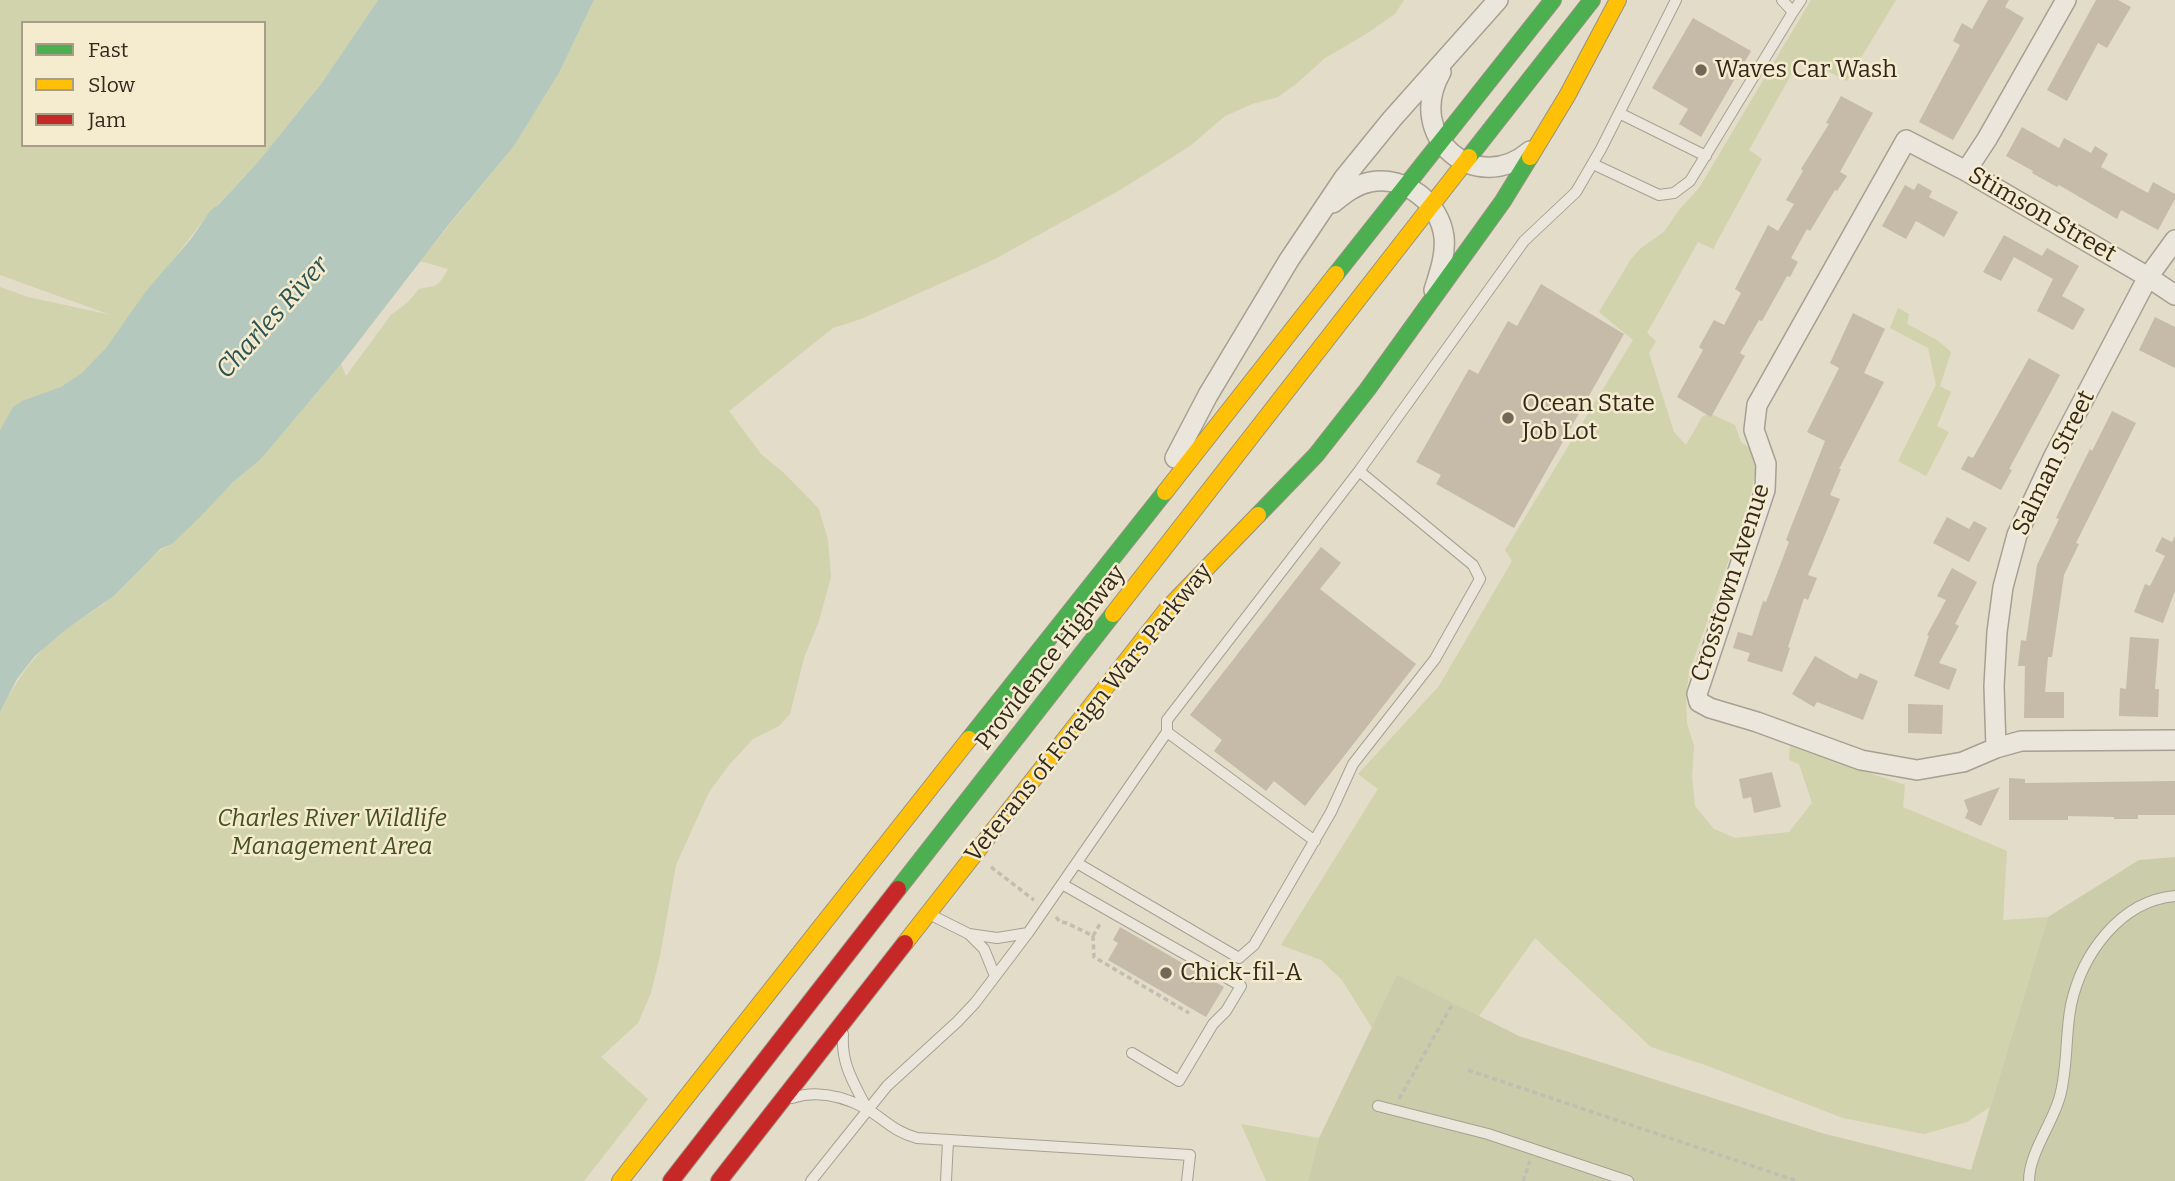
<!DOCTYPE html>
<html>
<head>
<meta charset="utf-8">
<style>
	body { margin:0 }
	#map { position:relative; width:2175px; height:1181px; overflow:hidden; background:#e2dcc8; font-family:Bitter,serif }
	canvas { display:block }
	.legend { position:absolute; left:21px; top:21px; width:245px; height:126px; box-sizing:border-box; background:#f5ebce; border:2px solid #a89d87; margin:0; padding:9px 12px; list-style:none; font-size:21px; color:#34291c }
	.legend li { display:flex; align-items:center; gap:14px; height:35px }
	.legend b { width:35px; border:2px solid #a89d87 }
</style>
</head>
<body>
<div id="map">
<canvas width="2175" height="1181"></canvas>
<ul class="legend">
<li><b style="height:9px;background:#4caf50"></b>Fast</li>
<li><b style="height:9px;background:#ffc107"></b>Slow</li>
<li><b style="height:9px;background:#c62828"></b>Jam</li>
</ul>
</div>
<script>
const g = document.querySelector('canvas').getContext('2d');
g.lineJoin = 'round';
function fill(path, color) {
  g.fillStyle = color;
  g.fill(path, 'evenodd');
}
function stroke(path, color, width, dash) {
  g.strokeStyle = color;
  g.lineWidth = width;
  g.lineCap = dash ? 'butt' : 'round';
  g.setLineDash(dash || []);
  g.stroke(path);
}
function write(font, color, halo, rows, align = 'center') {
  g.font = font + ' Bitter,serif';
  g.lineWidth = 5;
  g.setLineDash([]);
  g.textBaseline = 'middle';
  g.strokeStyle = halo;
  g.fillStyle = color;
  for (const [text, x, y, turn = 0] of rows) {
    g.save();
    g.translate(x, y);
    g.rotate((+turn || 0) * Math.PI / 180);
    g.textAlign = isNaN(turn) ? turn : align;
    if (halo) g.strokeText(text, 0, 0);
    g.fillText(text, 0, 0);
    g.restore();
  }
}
const green = new Path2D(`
	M 0,0 L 378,0 L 321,84 L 257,163 L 205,218 L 106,348 L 78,380 L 17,407 L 14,406 L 0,430 L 0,287 L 28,297 L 111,315 L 0,275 ZM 23,23 L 264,23 L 264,145 L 23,145 Z
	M 594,0 L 1404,0 L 1395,14 L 1366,34 L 1325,58 L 1296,84 L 1278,97 L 1252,104 L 1225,116 L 1190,146 L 1120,190 L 993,260 L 861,319 L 833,328 L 729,411 L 761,454 L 785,474 L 819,509 L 828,540 L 831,577 L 819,621 L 804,658 L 790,714 L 779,726 L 753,739 L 729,765 L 709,792 L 676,865 L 660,956 L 651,993 L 638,1023 L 601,1057 L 648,1099 L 584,1181 L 0,1181 L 0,712 C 18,678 35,652 67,628 C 83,617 102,607 116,594 C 134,577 149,553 172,544 L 233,482 L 261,459 L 341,364 L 346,376 L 391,315 L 408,302 L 419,289 C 437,285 438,288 448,269 L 420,261 L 514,146 L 559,73 Z
	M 1811,0 L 1896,0 L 1847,81 L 1801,57 L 1749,150 L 1762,159 L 1713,249 L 1698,242 L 1647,333 L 1656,341 L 1649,353 L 1674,432 L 1686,445 L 1702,417 L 1709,413 L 1735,425 L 1741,442 L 1752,450 L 1756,470 L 1749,502 L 1689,673 L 1686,696 L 1687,724 L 1694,745 L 1692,777 L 1695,806 L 1714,829 L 1735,838 L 1789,832 L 1812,803 L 1799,764 L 1789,760 L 1790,746 L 1905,785 L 1903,807 L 2007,851 L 2003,920 L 2048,917 L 1990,1107 L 1967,1122 L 1924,1134 L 1843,1118 L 1708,1066 L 1651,1047 L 1535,938 L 1479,1016 L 1397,976 L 1372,1028 L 1342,980 L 1321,960 L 1281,945 L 1378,789 L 1358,774 L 1439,686 L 1512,561 L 1505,550 L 1633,340 L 1599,312 L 1631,259 L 1641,248 L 1664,232 L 1679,210 L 1699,188 Z
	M 1898,308 L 1909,314 L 1907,324 L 1937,340 L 1951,352 L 1940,386 L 1951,392 L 1937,426 L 1949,432 L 1926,476 L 1898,461 L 1936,385 L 1928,348 L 1890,328 Z
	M 1241,1124 L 1319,1138 L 1308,1181 L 1266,1181 Z`);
const cemetery = new Path2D(`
	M 2175,857 L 2175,1181 L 1308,1181 L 1319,1138 L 1397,975 L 1519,1036 L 1825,1134 L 1971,1170 L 2048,917 L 2139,860 Z`);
const water = new Path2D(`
	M 378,0 L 594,0 L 559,73 L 514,146 L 446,228 L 341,364 L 261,459 L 233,482 L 201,516 L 172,544 L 160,549 L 114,596 L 65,630 L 35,656 L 17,679 L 0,712 L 0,430 L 13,407 L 22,401 L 61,387 L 82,373 L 106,348 L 147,290 L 191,239 L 210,211 L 219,204 L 257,163 L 321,84 Z`);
const building = new Path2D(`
	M 1988,0 L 2009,0 L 2005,7 L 2024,18 L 1953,140 L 1919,122 L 1960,45 L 1953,41 L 1962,23 L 1972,29 Z
	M 2096,0 L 2118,0 L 2131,7 L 2107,48 L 2098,43 L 2067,101 L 2047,90 Z
	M 1693,18 L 1751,51 L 1701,137 L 1679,124 L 1688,109 L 1652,88 Z
	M 1841,96 L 1873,113 L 1840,172 L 1847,176 L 1837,191 L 1835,190 L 1810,231 L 1807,229 L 1791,258 L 1798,262 L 1790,277 L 1787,276 L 1762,321 L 1759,320 L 1740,353 L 1745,356 L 1711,417 L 1677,397 L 1703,350 L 1699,347 L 1714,320 L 1724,325 L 1741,293 L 1735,289 L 1768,225 L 1778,231 L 1794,204 L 1786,200 L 1803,171 L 1801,169 L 1829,124 L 1826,123 Z
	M 2022,127 L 2059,148 L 2064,138 L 2091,153 L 2095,146 L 2108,154 L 2101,167 L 2148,193 L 2153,182 L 2175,194 L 2175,199 L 2158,230 L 2121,210 L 2117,219 L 2059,185 L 2057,187 L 2032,173 L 2033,171 L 2006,156 Z
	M 1918,183 L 1932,191 L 1929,197 L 1958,212 L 1944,237 L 1916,221 L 1906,239 L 1882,226 L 1905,185 L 1914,190 Z
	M 2004,235 L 2042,256 L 2047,248 L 2079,266 L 2062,296 L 2085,309 L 2073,330 L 2037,311 L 2053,279 L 2014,257 L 2001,281 L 1983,272 Z
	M 1541,284 L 1624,334 L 1514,528 L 1436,484 L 1441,475 L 1416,462 L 1469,369 L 1478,374 L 1508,321 L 1517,326 Z
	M 1853,313 L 1885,329 L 1864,373 L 1884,382 L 1839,469 L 1841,469 L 1830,495 L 1840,499 L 1808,575 L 1817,578 L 1808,600 L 1804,598 L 1788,647 L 1790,648 L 1782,672 L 1747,661 L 1750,653 L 1733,648 L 1738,632 L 1752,636 L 1763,601 L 1766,602 L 1789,542 L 1786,540 L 1789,532 L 1825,441 L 1807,432 L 1839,368 L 1830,363 Z
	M 2155,317 L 2175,327 L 2175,368 L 2139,350 Z
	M 2029,358 L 2060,375 L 2009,469 L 2012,470 L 2001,490 L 1961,469 L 1968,456 L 1973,458 Z
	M 2112,411 L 2136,423 L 2076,543 L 2079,544 L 2064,575 L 2052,657 L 2048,657 L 2045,692 L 2064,692 L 2064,718 L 2024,718 L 2025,666 L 2018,666 L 2021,640 L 2026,641 L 2037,565 L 2059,519 L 2056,518 L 2070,489 L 2090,449 L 2092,451 Z
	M 1947,517 L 1969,529 L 1974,521 L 1987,528 L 1969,562 L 1933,543 Z
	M 2175,536 L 2175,591 L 2163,623 L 2134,612 L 2145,584 L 2150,586 L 2165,556 L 2155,551 L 2162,537 L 2172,542 Z
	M 1321,547 L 1341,563 L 1320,589 L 1416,664 L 1305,806 L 1274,781 L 1266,791 L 1214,751 L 1222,740 L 1190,715 Z
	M 1952,568 L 1977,582 L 1955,624 L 1959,626 L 1939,663 L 1957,669 L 1949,690 L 1914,676 L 1929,636 L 1927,635 L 1946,600 L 1937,596 Z
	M 2130,637 L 2159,639 L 2155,689 L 2159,689 L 2158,717 L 2119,716 L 2120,688 L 2126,689 Z
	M 1815,656 L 1852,677 L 1857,679 L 1860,673 L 1878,681 L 1863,720 L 1817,702 L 1814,707 L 1792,694 Z
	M 1908,704 L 1943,705 L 1942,734 L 1908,733 Z
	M 1772,772 L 1781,807 L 1754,813 L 1751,797 L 1743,799 L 1739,779 Z
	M 2009,778 L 2025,779 L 2025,783 L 2175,781 L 2175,815 L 2138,815 L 2138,819 L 2114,819 L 2114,817 L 2068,816 L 2068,820 L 2009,820 Z
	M 2000,787 L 1981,826 L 1965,818 L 1968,811 L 1964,800 Z
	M 1120,927 L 1224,987 L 1206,1017 L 1108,960 L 1118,943 L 1113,940 Z`);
const path = new Path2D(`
	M 991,867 L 1034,900
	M 1056,917 L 1060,922 L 1067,923 L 1093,936 L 1094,957 L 1189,1013
	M 1093,936 L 1101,922
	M 1468,1070 L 1797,1181
	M 1399,1099 L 1453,1003
	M 1523,1181 L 1530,1161`);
const lane = new Path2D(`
	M 1793,12 L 1801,0
	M 1619,113 L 1706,156
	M 1593,164 L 1659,195 L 1674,193 L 1690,181 L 1793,12 L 1782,0
	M 1315,841 L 1167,732 L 1167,720 L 1359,471 L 1524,241 L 1576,192 L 1601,149 L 1676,0
	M 1077,863 L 1239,958 L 1254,945 L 1331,812 L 1353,764 L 1435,659 L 1480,579 L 1473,565 L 1359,471
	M 1062,884 L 1241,986 L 1226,1011 L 1213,1024 L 1179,1081 L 1132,1053
	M 929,914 L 969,934 L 997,938 L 1028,933
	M 969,934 L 984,949 L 995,976
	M 843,1034 C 841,1065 854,1083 867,1109
	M 792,1098 C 817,1090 842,1096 865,1108 C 885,1119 892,1131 917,1138 L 1190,1155 L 1187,1181
	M 1378,1106 L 1488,1134 L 1628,1181
	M 811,1181 L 887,1086 L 957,1022 L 975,1003 L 1028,933 L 1167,732
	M 946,1181 L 948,1141
	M 2029,1181 C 2029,1153 2053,1123 2060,1096 C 2068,1067 2065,1035 2071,1005 C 2082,954 2120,901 2175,896`);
const street = new Path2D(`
	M 1441,72 C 1404,137 1476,197 1530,151
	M 1966,171 L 1987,139 L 2066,0
	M 1333,203 C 1344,194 1355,185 1370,182 C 1405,175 1440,203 1444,237 C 1446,255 1439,274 1434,290
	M 2175,295 L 2148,277 L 1966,171 L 1906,140 L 1757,405 L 1754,430 L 1766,464 L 1765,490 L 1697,694 L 1699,702 L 1710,708 L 1757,722 L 1861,760 L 1917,770 L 1963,762 L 1996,748 L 2021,741 L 2175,740
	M 1175,458 L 1208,395 L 1289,260 L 1344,178 L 1392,119 L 1498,0
	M 1996,748 L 1994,686 L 1997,632 L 2003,587 L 2017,535 L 2054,456 L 2148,277 L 2175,240`);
const fast = new Path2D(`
	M 1469,157 L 1592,0
	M 1336,274 L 1553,0
	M 1258,515 L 1316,455 L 1367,390 L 1503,201 L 1530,157
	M 969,739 L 1165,492
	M 898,889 L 1113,614`);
const slow = new Path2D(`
	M 1530,157 L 1567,96 L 1618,0
	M 1165,492 L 1336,274
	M 1113,614 L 1469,157
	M 905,943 L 1167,609 L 1258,515
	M 620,1181 L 969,739`);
const jam = new Path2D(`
	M 671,1181 L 898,889
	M 719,1181 L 905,943`);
const markers = [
	[1701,70,7,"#716858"],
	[1508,418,7,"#716858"],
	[1166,973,7,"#716858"]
];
const poiNames = [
	["Waves Car Wash",1715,70],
	["Ocean State",1522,404],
	["Job Lot",1522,432],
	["Chick-fil-A",1180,973]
];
const streetNames = [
	["Stimson Street",2042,215,30],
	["Salman Street",2054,463,-64],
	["Crosstown Avenue",1731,583,-72],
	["Providence Highway",1051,658,-52],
	["Veterans of Foreign Wars Parkway",1089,713,-51]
];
const parkNames = [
	["Charles River Wildlife",332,819],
	["Management Area",332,847]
];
const waterNames = [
	["Charles River",273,318,-48]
];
fill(green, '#d0d3ab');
fill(cemetery, '#caccaa');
fill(water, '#b5c8bd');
fill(building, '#c6baa9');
stroke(lane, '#a7a092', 12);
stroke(street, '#a7a092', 22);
stroke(fast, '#979082', 18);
stroke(slow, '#979082', 18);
stroke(jam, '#979082', 18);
stroke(path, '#c2bdb2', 3.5, [5, 3.5]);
stroke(lane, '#eae6db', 10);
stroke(street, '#eae6db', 19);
stroke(fast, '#4caf50', 16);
stroke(slow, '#ffc107', 16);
stroke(jam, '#c62828', 16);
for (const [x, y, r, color] of markers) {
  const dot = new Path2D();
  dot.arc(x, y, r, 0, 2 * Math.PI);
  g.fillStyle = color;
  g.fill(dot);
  stroke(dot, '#f5ebce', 2.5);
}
write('24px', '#34291c', '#f5ebce', poiNames, 'left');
write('24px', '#34291c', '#f5ebce', streetNames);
write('italic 24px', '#435122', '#f5ebce', parkNames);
write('italic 26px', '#2b5454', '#f5ebce', waterNames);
</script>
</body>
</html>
